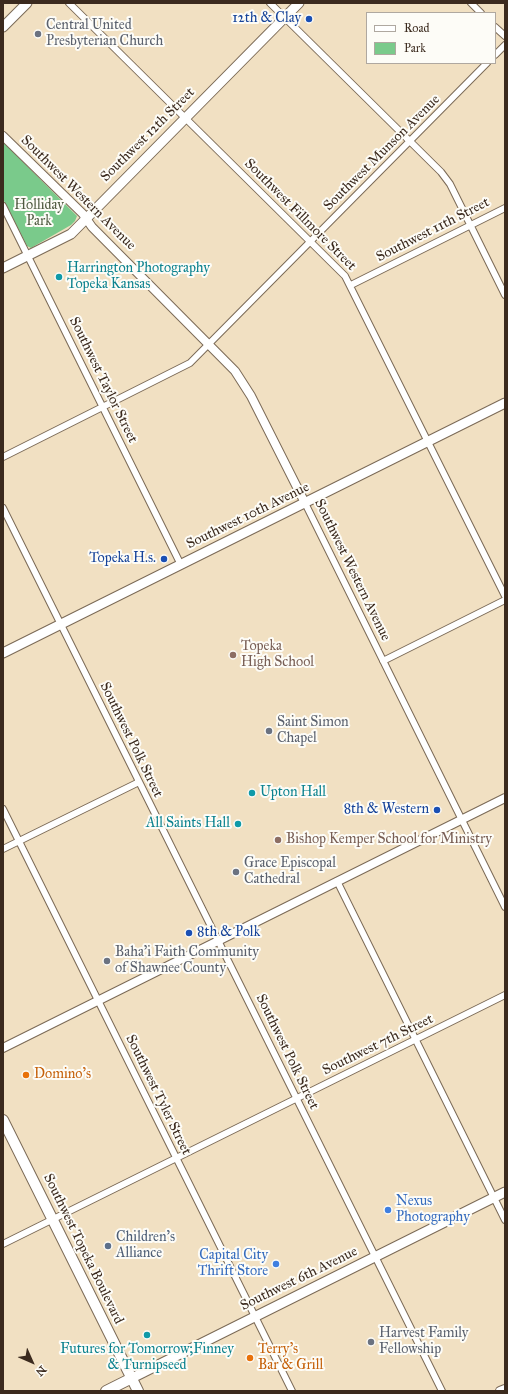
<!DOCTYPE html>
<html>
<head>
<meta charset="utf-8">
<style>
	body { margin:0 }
	#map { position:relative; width:508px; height:1394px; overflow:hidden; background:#f1e0c2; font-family:"IM FELL Great Primer",serif }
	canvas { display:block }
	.frame { position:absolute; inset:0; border:4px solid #3b2a1e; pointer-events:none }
	.legend { position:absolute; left:366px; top:12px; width:130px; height:52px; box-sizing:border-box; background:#fdfcf7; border:1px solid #afa8a0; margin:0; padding:5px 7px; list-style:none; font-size:12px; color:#3b2a1e }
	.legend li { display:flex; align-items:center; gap:8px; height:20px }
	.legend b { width:20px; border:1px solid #afa8a0 }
	.north { position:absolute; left:12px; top:1342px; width:40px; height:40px; -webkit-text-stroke:3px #fdfcf7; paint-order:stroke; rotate:135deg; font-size:11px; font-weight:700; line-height:16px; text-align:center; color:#3b2a1e }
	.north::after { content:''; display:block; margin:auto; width:14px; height:18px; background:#3b2a1e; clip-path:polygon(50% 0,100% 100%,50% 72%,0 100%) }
</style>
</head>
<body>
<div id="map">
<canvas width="508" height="1394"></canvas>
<div class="frame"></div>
<ul class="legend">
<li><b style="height:5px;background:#fff"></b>Road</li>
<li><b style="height:11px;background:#7aca8b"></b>Park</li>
</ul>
<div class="north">N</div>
</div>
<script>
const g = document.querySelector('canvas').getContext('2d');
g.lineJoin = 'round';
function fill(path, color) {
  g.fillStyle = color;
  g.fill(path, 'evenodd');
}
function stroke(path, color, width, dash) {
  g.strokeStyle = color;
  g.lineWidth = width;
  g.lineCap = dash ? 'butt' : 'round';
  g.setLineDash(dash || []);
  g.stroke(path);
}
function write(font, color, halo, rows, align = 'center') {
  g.font = font + ' "IM FELL Great Primer",serif';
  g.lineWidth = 4;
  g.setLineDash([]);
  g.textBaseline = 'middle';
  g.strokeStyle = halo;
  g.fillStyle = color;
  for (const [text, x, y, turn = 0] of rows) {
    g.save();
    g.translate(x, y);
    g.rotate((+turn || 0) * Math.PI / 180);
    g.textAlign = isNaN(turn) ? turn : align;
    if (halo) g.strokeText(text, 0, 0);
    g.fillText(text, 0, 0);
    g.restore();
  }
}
const green = new Path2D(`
	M 3,142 L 77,216 L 75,221 L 71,225 L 31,248 L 27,246 L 3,199 Z`);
const minor = new Path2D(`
	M 69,3 L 345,276 L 505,596
	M 270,3 L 441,172 L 450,184 L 505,295
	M 471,3 L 481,13
	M 495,27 L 505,36
	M 495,55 L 505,45
	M 3,206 L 181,565
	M 351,285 L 505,208
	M 3,457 L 190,363 L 487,63
	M 305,503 L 505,907
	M 3,508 L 442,1391
	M 383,661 L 505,600
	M 3,809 L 292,1391
	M 3,849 L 139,782
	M 337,881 L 505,1220
	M 3,1244 L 505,995`);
const tertiary = new Path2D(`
	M 3,136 L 83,214 L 92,227 L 235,371 L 251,396 L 305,503
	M 3,1048 L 505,798
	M 500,1391 L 505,1389`);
const secondary = new Path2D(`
	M 3,27 L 27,3
	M 3,268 L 71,234 L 299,3
	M 3,653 L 505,403
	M 132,1378 L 505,1192`);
const primary = new Path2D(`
	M 3,1120 L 138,1391
	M 106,1391 L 132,1378`);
const markers = [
	[309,19,4,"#1a4fb4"],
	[38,34,4,"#6b7280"],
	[59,277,4,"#0f9aa8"],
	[164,559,4,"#1a4fb4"],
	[233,655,4,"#8d6e63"],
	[269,731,4,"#6b7280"],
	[252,793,4,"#0f9aa8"],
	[437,810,4,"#1a4fb4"],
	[238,824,4,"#0f9aa8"],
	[278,840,4,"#8d6e63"],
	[236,872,4,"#6b7280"],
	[189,933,4,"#1a4fb4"],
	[107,961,4,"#6b7280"],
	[26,1075,4,"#e8710a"],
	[388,1210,4,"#3f7fe0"],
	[108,1246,4,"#5c6f8a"],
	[276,1264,4,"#3f7fe0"],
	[147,1335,4,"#0f9aa8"],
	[371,1342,4,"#6b7280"],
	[250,1358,4,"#e8710a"]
];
const transitNames = [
	["12th & Clay",301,19],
	["Topeka H.s.",156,559],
	["8th & Western",429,810],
	["8th & Polk",197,933,"left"]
];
const worshipNames = [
	["Central United",46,26],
	["Presbyterian Church",46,42],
	["Saint Simon",277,723],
	["Chapel",277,739],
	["Grace Episcopal",244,864],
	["Cathedral",244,880],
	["Baha'i Faith Community",115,953],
	["of Shawnee County",115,969],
	["Harvest Family",379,1334],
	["Fellowship",379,1350]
];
const streetNames = [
	["Southwest 12th Street",148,135,-45],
	["Southwest Munson Avenue",382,153,-45],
	["Southwest Western Avenue",78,193,45],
	["Southwest Fillmore Street",300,215,45],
	["Southwest 11th Street",433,230,-27],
	["Southwest Taylor Street",103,380,64],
	["Southwest 10th Avenue",248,516,-26],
	["Southwest Western Avenue",352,570,64],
	["Southwest Polk Street",131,740,64],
	["Southwest 7th Street",378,1045,-26],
	["Southwest Polk Street",287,1052,64],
	["Southwest Tyler Street",158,1095,64],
	["Southwest Topeka Boulevard",83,1249,64],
	["Southwest 6th Avenue",299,1279,-26]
];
const parkNames = [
	["Holliday",39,206],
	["Park",39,222]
];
const cultureNames = [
	["Harrington Photography",67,269],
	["Topeka Kansas",67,285],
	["Upton Hall",260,793],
	["All Saints Hall",230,824,"right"],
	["Futures for Tomorrow;Finney",147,1350,"center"],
	["& Turnipseed",147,1366,"center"]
];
const educationNames = [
	["Topeka",241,647],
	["High School",241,663],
	["Bishop Kemper School for Ministry",286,840]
];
const foodNames = [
	["Domino's",34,1075],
	["Terry's",258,1350],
	["Bar & Grill",258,1366]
];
const shopNames = [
	["Nexus",396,1202],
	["Photography",396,1218],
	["Capital City",268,1256,"right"],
	["Thrift Store",268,1272,"right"]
];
const serviceNames = [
	["Children’s",116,1238],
	["Alliance",116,1254]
];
fill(green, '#7aca8b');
stroke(minor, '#7b6a57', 8);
stroke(tertiary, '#7b6a57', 10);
stroke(secondary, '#7b6a57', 11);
stroke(primary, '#7b6a57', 12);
stroke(minor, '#fff', 6);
stroke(tertiary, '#fff', 8);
stroke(secondary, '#fff', 9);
stroke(primary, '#fff', 10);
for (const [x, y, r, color] of markers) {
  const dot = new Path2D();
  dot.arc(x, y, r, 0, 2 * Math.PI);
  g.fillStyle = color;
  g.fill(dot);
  stroke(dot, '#fdfcf7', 1.5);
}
write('14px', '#164399', '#fdfcf7', transitNames, 'right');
write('14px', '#5b616d', '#fdfcf7', worshipNames, 'left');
write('14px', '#3b2a1e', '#fdfcf7', streetNames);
write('14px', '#4e5a3f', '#fdfcf7', parkNames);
write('14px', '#0d838f', '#fdfcf7', cultureNames, 'left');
write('14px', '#785e54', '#fdfcf7', educationNames, 'left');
write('14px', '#c56008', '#fdfcf7', foodNames, 'left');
write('14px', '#366cbe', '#fdfcf7', shopNames, 'left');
write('14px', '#4e5e75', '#fdfcf7', serviceNames, 'left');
</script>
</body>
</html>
